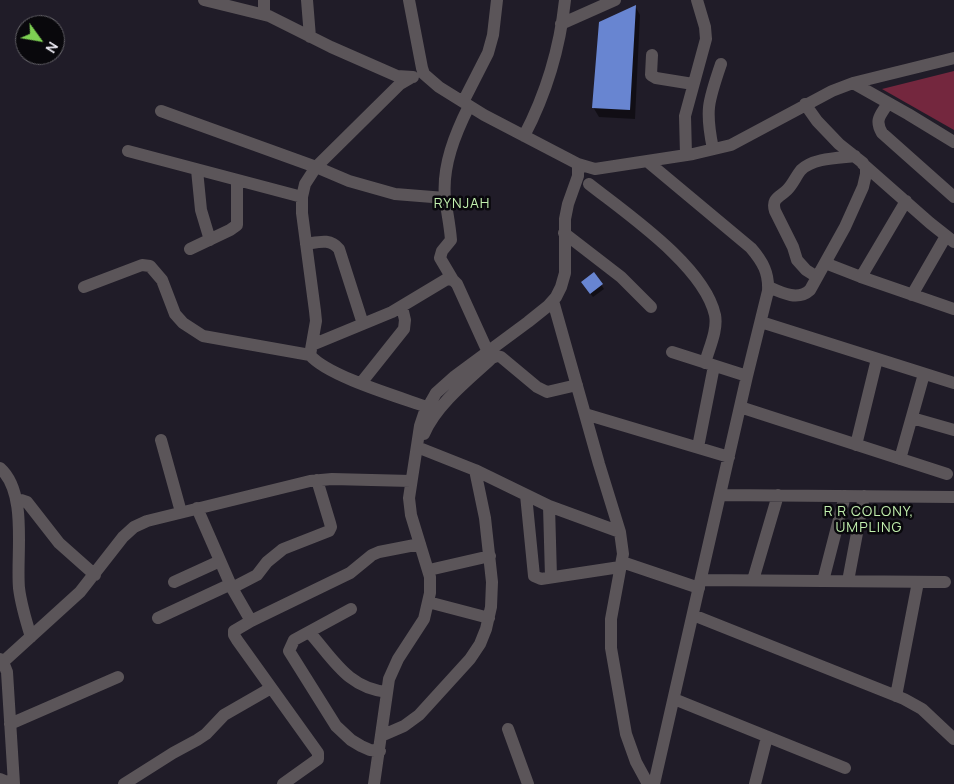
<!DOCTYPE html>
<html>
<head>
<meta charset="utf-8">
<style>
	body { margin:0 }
	#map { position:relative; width:954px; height:784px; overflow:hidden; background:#201c28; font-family:Manrope,sans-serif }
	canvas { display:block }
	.north { position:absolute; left:15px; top:15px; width:50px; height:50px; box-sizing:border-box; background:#09080c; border:1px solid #646268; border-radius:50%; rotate:122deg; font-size:14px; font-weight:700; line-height:20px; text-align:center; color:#ece9f2 }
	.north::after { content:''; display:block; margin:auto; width:18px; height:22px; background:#7ed153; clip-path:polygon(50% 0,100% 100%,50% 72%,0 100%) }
</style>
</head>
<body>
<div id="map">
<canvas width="954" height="784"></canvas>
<div class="north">N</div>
</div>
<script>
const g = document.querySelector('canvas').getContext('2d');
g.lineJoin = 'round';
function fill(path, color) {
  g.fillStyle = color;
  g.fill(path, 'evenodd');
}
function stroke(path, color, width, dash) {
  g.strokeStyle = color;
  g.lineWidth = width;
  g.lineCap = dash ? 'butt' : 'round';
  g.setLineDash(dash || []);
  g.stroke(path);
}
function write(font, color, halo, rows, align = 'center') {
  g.font = font + ' Manrope,sans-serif';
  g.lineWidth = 5;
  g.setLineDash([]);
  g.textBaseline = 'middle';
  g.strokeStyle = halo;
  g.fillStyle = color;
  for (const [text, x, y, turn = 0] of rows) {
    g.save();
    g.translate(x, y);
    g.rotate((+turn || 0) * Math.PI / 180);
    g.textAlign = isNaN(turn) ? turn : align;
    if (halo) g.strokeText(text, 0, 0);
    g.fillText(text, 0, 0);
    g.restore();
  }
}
const green = new Path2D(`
	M 954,71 L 954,130 L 882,89 Z`);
const shadow = new Path2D(`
	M 635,6 L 640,15 L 635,119 L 599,117 L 593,107 Z
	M 594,274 L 604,289 L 593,297 L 585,287 Z`);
const building = new Path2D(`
	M 636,5 L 630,110 L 592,108 L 599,22 Z
	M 594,272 L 603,284 L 590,294 L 581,282 Z`);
const minor = new Path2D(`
	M 204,0 L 269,16 L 331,47 L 397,76 L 413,77
	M 264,0 L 264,13
	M 307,0 L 310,37
	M 409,0 L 422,68 L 424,74 L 439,87 L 484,115 L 578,164 L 595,169 L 693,154 L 731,145 L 832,91 L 853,83 L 954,58
	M 561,24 L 615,0
	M 652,55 L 651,75 L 656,78 L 693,84
	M 412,77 L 400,84 L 316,167 L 305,184 L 302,197 L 302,213 L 315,311 L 316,321 L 310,355 C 327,376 399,397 427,407
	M 853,83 L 908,114 L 954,142
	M 463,102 L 488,53 L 493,35 L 497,0
	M 888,103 C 881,115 874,119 882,133 L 954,197
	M 161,111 L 316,167 L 349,181 L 395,194 L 445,198
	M 524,136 C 546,94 560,47 565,0
	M 713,149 C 705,110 708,102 721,64
	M 128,151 L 302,197
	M 686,155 L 685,116 L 706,39 L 705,27 L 697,0
	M 648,162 L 751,248 C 763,262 769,273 768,291 L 747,376 L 654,784
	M 863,164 L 930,223 L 954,242
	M 197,170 L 201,210 L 210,240
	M 589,184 C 627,214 704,266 715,315 C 718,330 709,348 705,363
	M 564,233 L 621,277 L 651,307
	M 306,244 C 319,242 330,238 339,249 L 363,324
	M 190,249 L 230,230 L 237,225 L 237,180
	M 825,263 L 861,277 L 954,309
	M 817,277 L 806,270 L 797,260 L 793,247 L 775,211 C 771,198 780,197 787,190 C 793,184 796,176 801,170 C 813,158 838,158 855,156
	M 861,277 L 906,201
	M 453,280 L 440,258 L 442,251 L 451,240 C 450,226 447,212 445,198 C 442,166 455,134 469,106
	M 84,287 L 142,265 L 150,266 L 162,280 L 175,314 L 183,323 L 203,336 L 310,355
	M 769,287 C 782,293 798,301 810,290 L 845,227 L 863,187 L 866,174 L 866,168 L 863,163 L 839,144 L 817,121 L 805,104
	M 912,295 L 946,236
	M 553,301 L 599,464 L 620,532 L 623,554 L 611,619 L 611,648 L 626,734 L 636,762 L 648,784
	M 761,322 L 954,383
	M 312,345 L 392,312 L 447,279 L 453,280 L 457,284 L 487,350
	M 672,352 L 747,376
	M 361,383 L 404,329 L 405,320 L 402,307
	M 740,407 L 947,474
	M 585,414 L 729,457
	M 912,418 L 954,430
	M 424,434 C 436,405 469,379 492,358 L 497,356 L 501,357 L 537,387 L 547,392 L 577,385
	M 161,440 L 181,512
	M 856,445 L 877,359
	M 417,447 L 475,470 L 549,506 L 620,532
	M 698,447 L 714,366
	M 900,459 L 924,374
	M 0,468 C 28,493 16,554 19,588 C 21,605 26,621 31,637
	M 526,495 L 534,576 L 541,579 L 620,567
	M 720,495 L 954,497
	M 17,504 L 21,500 L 27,502 L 59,543 L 95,575
	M 549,506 L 551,577
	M 197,508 L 232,588 L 251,621
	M 622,562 L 699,588
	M 429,570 L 490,556
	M 701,580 L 945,582
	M 753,580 L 778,495
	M 823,581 L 845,496
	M 848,581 L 864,496
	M 174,582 L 220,561
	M 232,588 L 257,575 L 267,562 L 283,549 L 329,531 L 331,527 L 330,523 L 317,480
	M 428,602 L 489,618
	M 351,609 L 294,640 L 289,651 L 336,726 L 351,740 L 361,746 L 370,750 L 380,751
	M 693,615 L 904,699 L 922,709 L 954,739
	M 158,618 L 231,584
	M 310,633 C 334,660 348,688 387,692
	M 0,659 L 3,662 L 7,672 L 14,784
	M 3,662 L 80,592 L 123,537 L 134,527 L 147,521 L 310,481 L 332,479 L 411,481
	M 896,696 L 918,582
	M 674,699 L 845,768
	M 10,724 L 118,677
	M 508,729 L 528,784
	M 381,736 L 404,726 L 419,715 L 470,659 L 480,644 L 486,629 L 491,607 L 492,582 L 485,518 L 475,470
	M 0,779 L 12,784
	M 124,784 L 173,753 L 197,740 L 206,734 L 224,715 L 271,688
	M 283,784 L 318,759 L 318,753 L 237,640 L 234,635 L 234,631 L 251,621 L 350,573 L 372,555 L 379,552 L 420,544
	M 374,784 L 389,679 L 398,659 L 424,619 L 430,593 L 430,577 L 411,515 L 409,498 L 420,426 L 424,414 L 436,393 L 455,376 L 528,322 L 548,306 L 556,297 L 561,287 L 565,273 L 565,219 L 568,204 L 578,176 L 578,164
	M 755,784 L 767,737`);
const neighbourhoodNames = [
	["RYNJAH",462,204],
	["R R COLONY,",869,512],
	["UMPLING",869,528]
];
fill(green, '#74273e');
fill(shadow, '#0007');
fill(building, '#6885d1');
stroke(minor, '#5b5559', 12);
g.letterSpacing = '1px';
write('14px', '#c2f0ae', '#09080c', neighbourhoodNames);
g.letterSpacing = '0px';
</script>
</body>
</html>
